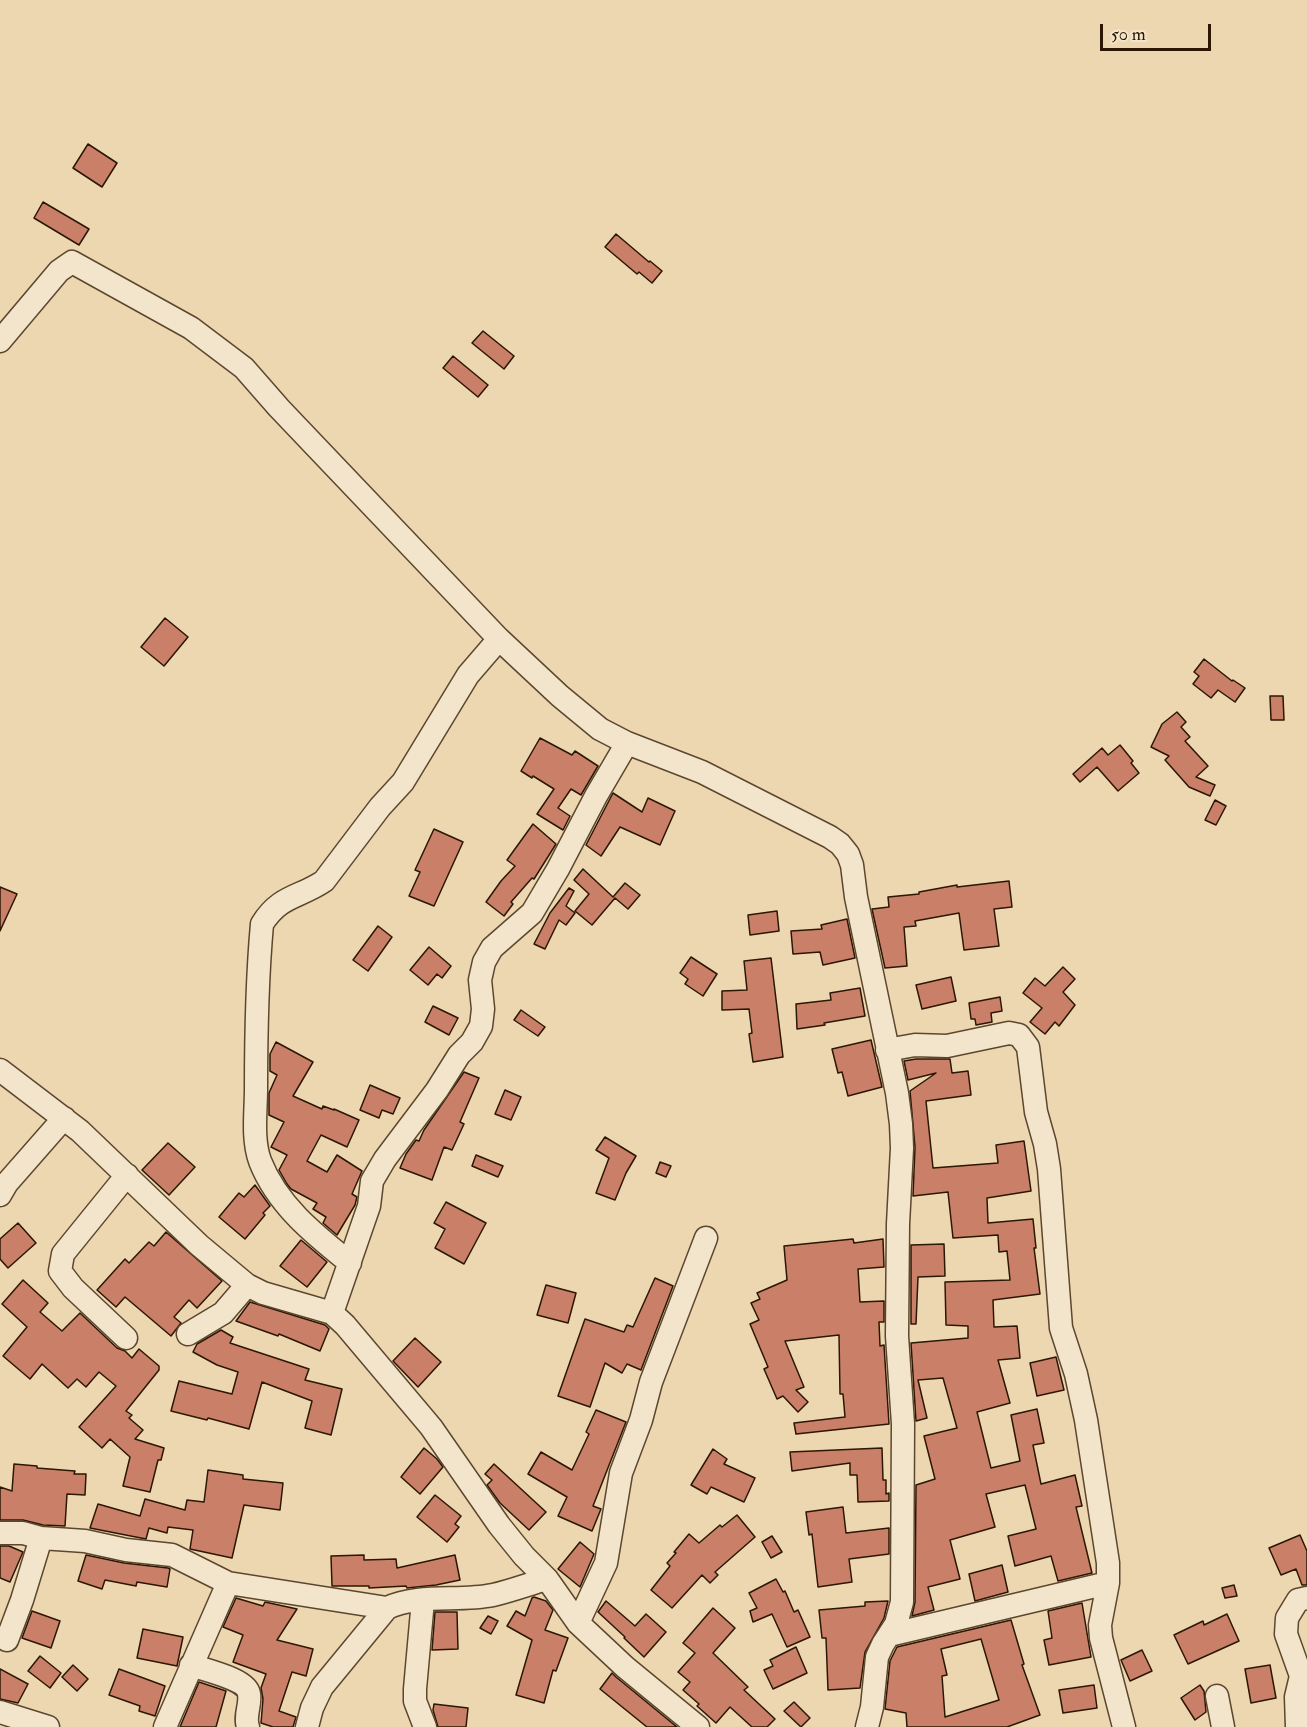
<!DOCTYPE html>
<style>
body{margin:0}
#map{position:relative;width:1307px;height:1727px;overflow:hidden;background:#edd7b1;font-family:"IM FELL Double Pica",serif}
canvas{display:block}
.scale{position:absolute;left:1100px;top:24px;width:111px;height:27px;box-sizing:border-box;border:3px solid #2b1703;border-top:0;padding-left:8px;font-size:18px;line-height:21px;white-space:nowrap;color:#2b1703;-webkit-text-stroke:4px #f3e5cc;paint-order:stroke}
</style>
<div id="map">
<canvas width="1307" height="1727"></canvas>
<div class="scale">50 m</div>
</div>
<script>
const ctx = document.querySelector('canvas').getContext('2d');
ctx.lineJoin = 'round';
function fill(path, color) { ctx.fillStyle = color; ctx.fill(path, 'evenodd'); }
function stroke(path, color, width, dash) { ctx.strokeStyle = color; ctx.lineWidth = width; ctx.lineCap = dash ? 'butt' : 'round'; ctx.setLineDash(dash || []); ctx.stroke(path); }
const building = new Path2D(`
 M88 144 117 163 102 187 73 168Z
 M43 202 89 229 79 245 34 218Z
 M616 234 649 262 650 261 662 271 652 283 639 272 637 274 605 247Z
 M483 331 514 356 504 369 472 343Z
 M453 356 488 385 478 397 443 368Z
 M165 618 188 637 164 666 141 647Z
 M1204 659 1232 681 1233 680 1245 688 1235 702 1218 690 1211 698 1193 684 1199 676 1194 672Z
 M1270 696H1283L1284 720H1271Z
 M1177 712 1186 722 1181 727 1190 737 1185 741 1208 766 1196 777 1215 785 1210 796 1189 787 1165 760 1169 756 1151 747 1162 724Z
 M540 738 572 755 575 751 598 766 581 795 571 789 558 808 570 816 563 830 537 814 554 789 533 776 532 778 521 771Z
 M1120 745 1133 761 1131 763 1139 773 1118 791 1097 767 1080 782 1073 774 1102 748 1108 755Z
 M613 793 642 812 648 798 675 811 660 845 620 827 601 856 586 845Z
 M1215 800 1226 806 1216 825 1205 820Z
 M533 824 556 844 534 879 532 878 511 902 513 904 504 916 486 902 501 881 515 866 507 860Z
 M434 829 463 842 434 906 409 896 420 872 415 870Z
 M583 869 613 897 625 883 640 895 628 909 615 898 592 925 575 911 589 894 574 880Z
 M1009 881 1012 907 994 909 999 946 964 950 959 913 915 921 916 926 904 927 907 966 885 968 872 909 889 907 888 897 919 894V892L957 885V887Z
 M0 887 17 894 0 931Z
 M569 888 574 891 566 906 575 913 566 925 559 920 545 949 534 944 550 913Z
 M777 911 779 931 750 935 748 915Z
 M847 919 855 958 823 965 820 952 793 954 791 931 822 929 821 925Z
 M378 926 392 937 368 971 353 960Z
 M429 947 451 966 442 978 437 974 428 985 410 970Z
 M691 957 717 974 703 996 685 984 688 979 680 973Z
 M771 958 783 1057 753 1062 749 1034 752 1033 749 1009 722 1010V991L747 990 744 961Z
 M1063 967 1075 979 1063 992 1075 1005 1059 1026 1055 1022 1045 1034 1030 1022 1042 1008 1023 993 1035 978 1045 986Z
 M951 977 956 1001 922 1009 916 985Z
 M860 988 865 1016 824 1023 825 1025 797 1029 796 1004 831 1000 830 993Z
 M1000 997 1002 1011 991 1013 992 1022 976 1025 975 1019H971L969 1003Z
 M433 1006 458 1018 449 1035 425 1022Z
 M521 1010 545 1027 538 1036 514 1020Z
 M871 1040 882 1087 848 1096 842 1072 838 1073 832 1049Z
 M276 1042 313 1062 293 1096 322 1109 323 1106 334 1110V1109L359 1120 347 1147 321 1135 307 1161 327 1172 337 1155 362 1171 352 1194 357 1197 355 1205 337 1235 323 1223 326 1217 313 1209 317 1203 291 1189 287 1184 279 1170 287 1155 271 1147 284 1122 269 1115V1093L277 1075 270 1071V1054Z
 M916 1059H950L952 1073 968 1071 971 1095 926 1101 933 1168 998 1163 996 1145 1024 1141 1031 1191 987 1198 988 1223 1033 1219 1036 1248H1034L1040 1294 993 1300 994 1327 1017 1326 1020 1358 998 1360 1010 1403 977 1412 991 1468 1020 1461 1011 1415 1037 1409 1044 1443 1033 1445 1041 1484 1075 1475 1082 1506 1076 1507 1092 1573 1058 1581 1051 1556 1015 1566 1008 1536 1036 1529 1025 1485 986 1494 995 1527 950 1540 960 1579 928 1587 934 1610 912 1616 915 1602 916 1485 935 1479 924 1436 957 1428 943 1378 918 1380 927 1418 916 1421 911 1343 968 1338V1326L946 1325 945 1282 1010 1280 1007 1251 999 1252 998 1235 953 1238 948 1192 913 1196 915 1147 910 1091 936 1073 908 1080 904 1061Z
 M464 1072 479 1078 460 1122 464 1124 452 1150 444 1147 432 1180 400 1168 406 1154 416 1140 419 1141 424 1130Z
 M370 1085 400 1098 393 1114 382 1110 379 1118 360 1110Z
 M505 1090 521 1097 511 1120 495 1114Z
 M605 1137 636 1156 626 1173 615 1200 596 1193 609 1158 596 1150Z
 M168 1143 195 1167 169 1195 142 1170Z
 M476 1155 503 1166 498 1177 472 1166Z
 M660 1162 671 1166 666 1177 656 1173Z
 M255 1185 270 1206 263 1213 265 1215 245 1239 219 1217 239 1193 244 1197Z
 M446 1202 486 1223 464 1264 435 1248 445 1229 434 1223Z
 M18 1223 36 1243 8 1268 0 1259V1239Z
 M166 1232 222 1281 197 1308 189 1300 174 1317 181 1323 171 1336 125 1297 116 1307 97 1290 125 1259 129 1263 149 1242 154 1246Z
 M853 1239 854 1243 883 1239 884 1267 858 1269 860 1302 884 1301V1322H879L880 1346 884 1345 889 1424 796 1434 794 1423 845 1417 843 1394H840L839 1335 785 1341 804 1387 796 1390 808 1402 798 1412 783 1396 777 1399 764 1369 768 1367 750 1324 759 1320 751 1303 760 1299 757 1293 787 1280 784 1246Z
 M301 1240 327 1262 307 1287 280 1266Z
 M944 1244 945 1276 918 1277 916 1324H911V1245Z
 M655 1278 673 1286 641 1370 627 1364 622 1373 605 1363 590 1407 558 1396 585 1319 624 1332 627 1325 633 1327Z
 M23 1280 48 1303 40 1312 62 1331 80 1313 117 1348 125 1351 132 1358 139 1349 159 1366V1370L126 1411 132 1415 129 1418 143 1430 135 1439 164 1448 161 1460H158L150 1492 123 1486 130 1457 110 1439 102 1448 79 1427 116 1386 99 1372 86 1387 77 1379 68 1388 42 1364 30 1379 3 1356 27 1327 2 1304Z
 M546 1285 576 1293 568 1323 537 1315Z
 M250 1302 325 1325 329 1329 320 1351 279 1334 278 1336 236 1321Z
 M221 1330 233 1337 230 1343 309 1369 305 1380 342 1389 331 1435 305 1428 312 1401 262 1382 249 1429 208 1418 207 1420 171 1411 179 1381 232 1394 238 1372 217 1365 193 1352 197 1344Z
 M415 1338 441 1362 418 1387 393 1361Z
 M1056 1357 1064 1390 1037 1396 1030 1363Z
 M596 1410 626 1422 593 1506 601 1509 592 1531 558 1516 567 1497 528 1474 541 1452 572 1470 589 1434 586 1432Z
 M424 1448 437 1459 443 1467 420 1494 401 1477Z
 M882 1448 883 1480H886V1494L889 1493V1501L858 1502 857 1475H850V1463L792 1471 790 1452Z
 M713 1449 727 1459 724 1464 755 1478 744 1502 711 1487 707 1494 691 1485Z
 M14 1464 37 1466V1468L75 1471 74 1474H86L85 1495 67 1494 65 1526 43 1525 23 1520H0V1487L12 1491Z
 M494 1464 546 1512 529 1530 500 1503 487 1485 492 1480 485 1474Z
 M208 1470 243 1475V1479L283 1483 280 1510 244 1505 232 1558 190 1549 193 1530 168 1527 167 1533 149 1528 146 1539 90 1528 98 1504 140 1516 145 1499 185 1510 187 1500 204 1502Z
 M435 1495 461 1516 455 1524 459 1527 447 1542 417 1517Z
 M843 1507 846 1533 889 1528V1554L849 1559 852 1582 818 1587 812 1534 809 1535 806 1512Z
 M737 1515 755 1537 715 1572 718 1575 710 1583 702 1575 672 1608 651 1590 670 1566 667 1563 676 1553 674 1552 689 1534 699 1543 720 1525 722 1527Z
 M1300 1535 1307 1551V1585H1302L1296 1569 1281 1575 1269 1548Z
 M772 1536 782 1552 771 1558 762 1542Z
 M580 1542 594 1554 580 1587 558 1569Z
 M0 1546H9L23 1552 10 1582 0 1578Z
 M86 1555 124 1563 168 1568 170 1569 167 1587 137 1582 136 1586 105 1580 102 1589 78 1581Z
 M364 1555V1560L396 1559 397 1568 455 1555 460 1580 436 1585 407 1588 406 1586 369 1588V1586H332L331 1556Z
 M1002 1565 1008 1592 975 1601 969 1574Z
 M776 1579 783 1592 785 1591 794 1612 798 1610 810 1637 787 1647 772 1614 753 1622 750 1611 757 1608 749 1593Z
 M1234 1585 1237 1596 1225 1598 1222 1588Z
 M534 1597 546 1601 553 1610 545 1630 568 1638 556 1671 553 1670 544 1703 516 1695 532 1640 507 1626 516 1611 525 1616 532 1598Z
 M236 1598 263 1606 265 1602 297 1609 277 1640 313 1649 306 1676 292 1672 279 1711 296 1717 293 1727H273L261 1723 263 1699 261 1688 266 1674 233 1662 243 1635 223 1627Z
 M606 1601 635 1626 646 1614 666 1632 644 1657 624 1638 625 1637 598 1612Z
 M888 1601 884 1618 865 1652 860 1688 828 1690 826 1638H822L819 1610 865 1606V1602Z
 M1082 1603 1091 1657 1049 1665 1044 1640 1052 1638 1048 1611Z
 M713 1608 735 1628 713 1653 748 1687 744 1690 775 1719 767 1727H752L730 1707 716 1723 697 1706 699 1704 683 1690 690 1682 678 1672 695 1653 683 1643Z
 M32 1611 60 1621 51 1648 22 1638Z
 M435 1612H457L458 1649 432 1650Z
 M1227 1614 1239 1641 1188 1664 1174 1635 1203 1621 1204 1625Z
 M488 1616 498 1621 491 1634 480 1628Z
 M1011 1620 1024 1664 1022 1665 1040 1715 1007 1727H907L906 1713 885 1709 890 1661 897 1647ZM981 1639 999 1700 945 1717 942 1676 947 1675 941 1649Z
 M143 1629 183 1637 177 1666 137 1658Z
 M796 1647 807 1673 773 1689 764 1670 773 1666 770 1660Z
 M1142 1650 1152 1671 1130 1681 1121 1660Z
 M40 1656 61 1673 50 1688 28 1671Z
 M73 1665 88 1679 77 1691 62 1677Z
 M1270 1665 1276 1698 1251 1703 1245 1669Z
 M0 1669 28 1684 18 1703 0 1699Z
 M119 1669 165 1686 155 1716 139 1711 140 1706 109 1695Z
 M612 1673 616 1677 677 1727H647L600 1689Z
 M199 1682 226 1691 216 1727H180Z
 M1094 1685 1097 1708 1063 1713 1059 1690Z
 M1200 1685 1204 1691 1206 1712 1195 1720 1181 1698Z
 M794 1702 810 1718 801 1727 784 1711Z
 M434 1704 468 1708 466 1727H438L433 1710Z`);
const minor = new Path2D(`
 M0 341 59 271 72 262 191 328 244 368 279 408 499 639 560 696 600 729 627 743 702 772 830 837 840 844 848 854 852 865 856 897 897 1093 901 1124 902 1148 898 1224 897 1336 903 1424 902 1602 896 1624 883 1644 877 1657 872 1707 867 1727
 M887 1050 915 1045 947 1046 1009 1033 1019 1035 1028 1047 1036 1112 1045 1144 1049 1169 1061 1328 1076 1374 1086 1420 1108 1563V1583L1100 1625 1101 1638 1124 1727
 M0 1070 80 1131 199 1245 247 1285 263 1293 332 1313 345 1325 431 1427 499 1525 524 1556 547 1579 578 1623 625 1667 698 1727
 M0 1195 7 1183 64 1118
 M350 1263C315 1235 277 1205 260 1161 252 1139 256 1112 256 1089 256 1034 257 979 262 924 280 895 299 898 324 881L380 807 403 782 468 675 499 639
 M332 1313 369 1206 372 1181 385 1159 437 1090 459 1055 472 1042 481 1026 483 1009 480 980 484 962 492 948 532 913 558 869 596 796 627 743
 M188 1334 223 1313 247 1285
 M126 1338 73 1288 60 1271 63 1254 127 1175
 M0 1533H23L41 1538 85 1541 126 1550 172 1555 228 1583 387 1608C419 1593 459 1602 493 1595 511 1591 529 1584 547 1579
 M423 1600 415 1689V1701L425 1727
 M578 1623 606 1563 621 1473 641 1420 651 1382 706 1238
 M889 1635 1108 1583
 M7 1640 22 1600 41 1538
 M191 1665C204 1670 247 1679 249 1694 251 1705 244 1716 248 1727
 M1217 1696 1223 1727
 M0 1712 48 1727
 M165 1727 228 1583
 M307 1727 312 1708 322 1687 387 1608
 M1297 1727 1296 1697 1301 1676 1286 1634 1287 1618 1298 1600 1307 1598`);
fill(building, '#ca7f69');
stroke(building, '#2b1703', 1.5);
stroke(minor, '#5c472e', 25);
stroke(minor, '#f3e5cc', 22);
</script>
